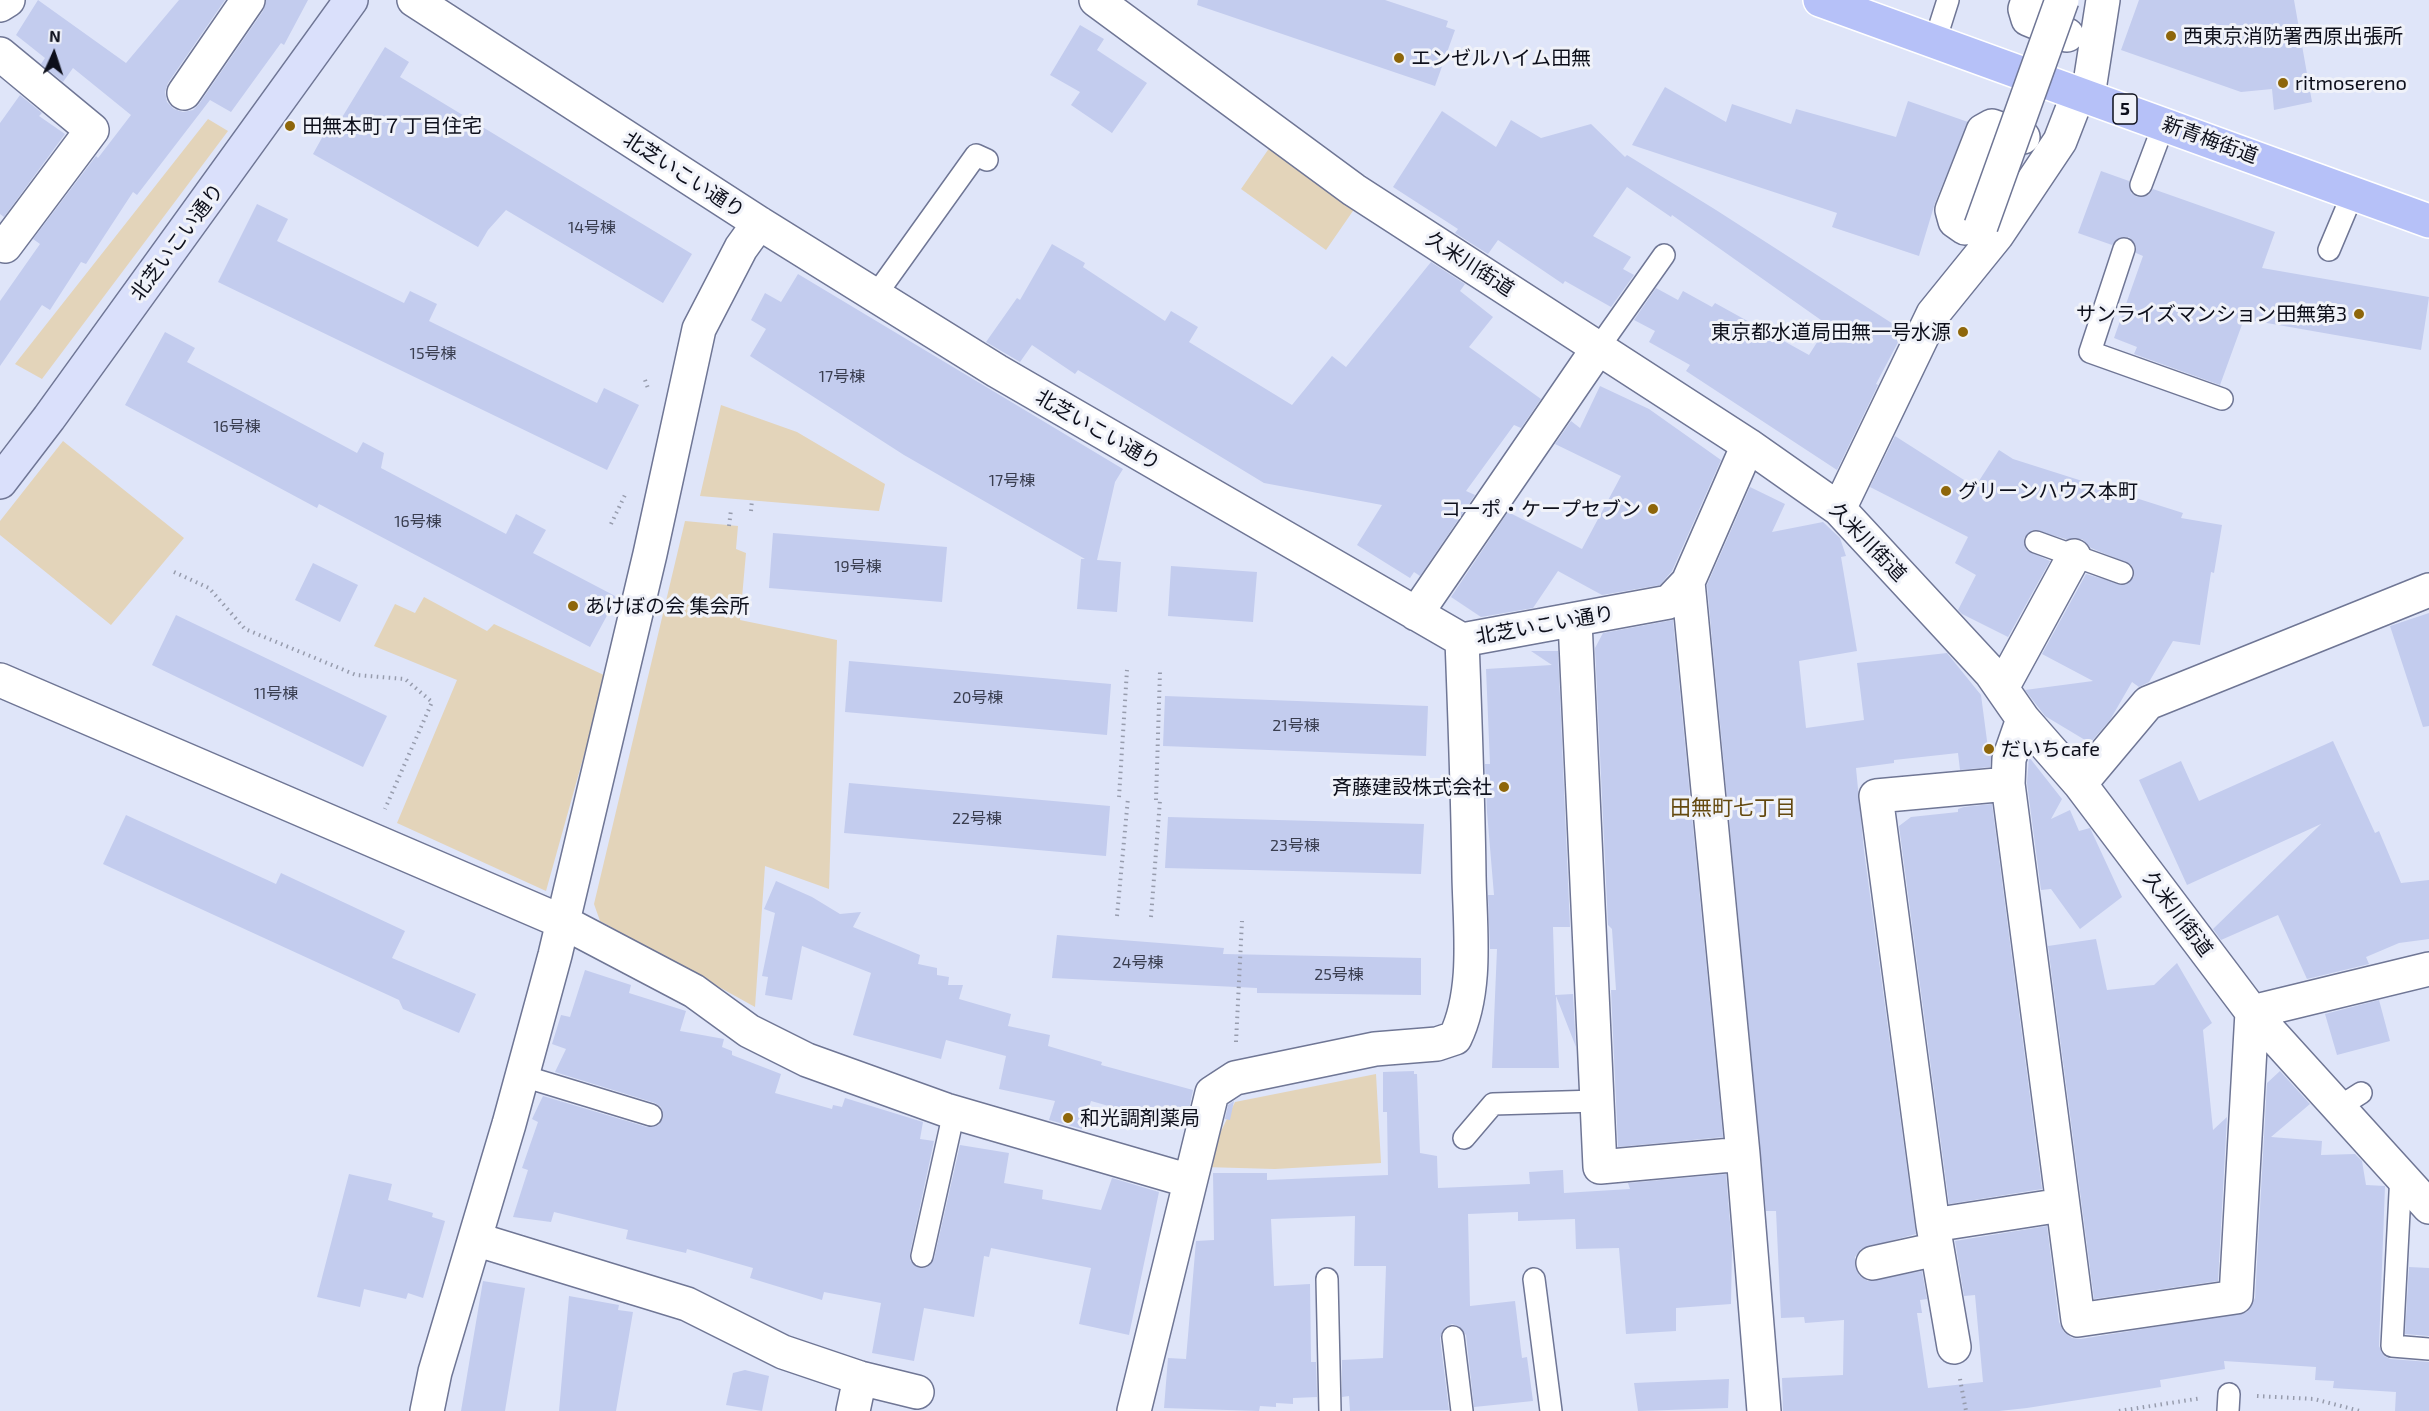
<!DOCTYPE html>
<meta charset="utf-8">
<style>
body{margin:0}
#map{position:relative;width:2429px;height:1411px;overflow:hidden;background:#dfe5f9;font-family:"Exo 2",sans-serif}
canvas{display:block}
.north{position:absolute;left:24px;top:24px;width:60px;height:60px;-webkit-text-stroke:4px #f0f2f9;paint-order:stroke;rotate:3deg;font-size:16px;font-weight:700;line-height:24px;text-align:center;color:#0d0f1b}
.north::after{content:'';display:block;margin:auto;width:21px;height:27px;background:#0d0f1b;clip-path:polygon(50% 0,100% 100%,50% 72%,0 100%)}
</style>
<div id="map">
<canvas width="2429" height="1411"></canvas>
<div class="north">N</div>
</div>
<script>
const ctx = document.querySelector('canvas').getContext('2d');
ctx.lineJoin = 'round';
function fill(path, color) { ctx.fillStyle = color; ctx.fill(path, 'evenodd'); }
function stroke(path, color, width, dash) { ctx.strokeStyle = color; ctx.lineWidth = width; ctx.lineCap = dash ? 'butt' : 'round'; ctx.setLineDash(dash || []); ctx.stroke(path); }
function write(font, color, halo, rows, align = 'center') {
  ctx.font = font + ' "Exo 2","Noto Sans JP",sans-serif'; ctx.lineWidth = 6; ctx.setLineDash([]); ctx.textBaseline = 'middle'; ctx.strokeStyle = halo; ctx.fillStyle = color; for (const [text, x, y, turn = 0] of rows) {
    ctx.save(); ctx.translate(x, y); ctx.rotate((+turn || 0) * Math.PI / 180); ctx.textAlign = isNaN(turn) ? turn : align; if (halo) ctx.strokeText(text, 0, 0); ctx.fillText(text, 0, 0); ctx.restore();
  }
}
const green = new Path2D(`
 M208 119 228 131 42 379 15 364Z
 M1270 147 1355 208 1326 250 1241 189Z
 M721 405 797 432 885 484 879 511 700 496Z
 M63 441 184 538 111 625 0 535V521Z
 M685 521 738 526 736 549 746 553 740 620 837 640 829 889 765 866 755 1007 600 921 594 904Z
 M424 597 487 631 494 624 606 676 546 891 397 823 457 680 374 646 395 604 415 613Z
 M1376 1074 1381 1163 1275 1169 1204 1167 1235 1102Z`);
const building = new Path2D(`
 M38 0 126 63 179 0H225L168 83 165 92 167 102 174 109 183 112 193 110 199 104 263 11 266 0H308L284 45 281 43 231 112 210 100 137 195 133 192 86 264 81 262 50 310 42 305 0 366V301L40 244 33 239 96 156 98 158 131 115 73 68 63 82 41 64 45 58 16 35Z
 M1198 0H1385L1448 21 1446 27 1455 30 1435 86 1197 5Z
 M2139 0H2294L2312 102 2274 110 2272 89 2241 92 2121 50Z
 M1080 25 1104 39 1097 50 1147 83 1112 133 1071 105 1080 92 1050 75Z
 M385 47 409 62 400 77 692 254 663 303 506 210 488 230 478 247 313 154 334 116 341 119Z
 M1665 87 1726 122 1732 104 1791 124 1796 109 1896 137 1908 101 1968 122 1935 203 1919 256 1832 227 1837 213 1632 145Z
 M20 95 42 113 39 116 65 134 4 217 0 214V123Z
 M1442 111 1496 147 1511 120 1541 138 1591 124 1625 157 1627 155 1716 210 1904 331 1876 384 1878 385 1837 470 1686 371 1690 365 1649 342 1655 331 1634 320 1656 288 1678 300 1683 291 1712 307 1715 303 1809 355 1828 325 1672 215 1671 217 1627 187 1593 236 1631 257 1623 269 1634 275 1611 307 1565 281 1563 284 1498 240 1488 254 1455 233 1458 229 1393 187Z
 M2101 171 2129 181 2131 193 2137 197 2149 195 2153 189 2275 232 2262 268 2429 297 2421 350 2244 319 2220 385 2134 354 2137 347 2114 338 2143 256 2136 253V246L2129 237H2121L2112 245 2078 233Z
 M257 204 288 219 277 241 404 303 410 291 437 304 429 321 597 403 604 388 639 405 607 470 218 282Z
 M1052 244 1085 263 1083 267 1165 321 1171 311 1198 327 1189 342 1292 405 1332 356 1346 367 1431 262 1465 284 1460 291 1493 317 1469 347 1541 399 1521 428 1514 425 1466 491 1475 495 1420 576 1414 572 1410 578 1357 545 1382 505 1264 483 1078 370 1075 374 1032 345 1020 362 986 342 1017 298 1020 300Z
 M798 274 1123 469 1115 482 1097 560 1121 562 1117 612 1077 609 1081 559H1085L904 455 750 356 766 329 751 320 765 293 781 302Z
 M165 332 195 348 187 362 357 453 363 442 384 453 381 468 506 534 516 514 546 530 533 553 617 597 590 647 319 504 317 508 125 405Z
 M1600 386 1649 409 1721 460 1672 571 1660 585 1602 595 1558 571 1533 608 1481 617 1451 597 1508 512 1582 549 1621 476 1555 444 1571 421 1580 428Z
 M1895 436 1975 487 1999 450 2013 459 2183 513 2181 518 2222 525 2214 573 2211 572 2200 645 2173 641 2149 682 2139 687 2132 682 2110 720 2090 743 2045 716 2025 690 2093 681 2042 654 2086 574 2125 585 2134 577 2132 565 2091 548 2082 539H2066L2033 530 2024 538 2026 550 2050 561 2008 637 1962 614 1958 610 1976 575 1955 563 1968 537 1870 487Z
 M1750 487 1785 504 1772 532 1823 522 1840 538 1846 556 1841 557 1857 651 1799 661 1806 728 1864 720 1857 663 1947 653 1981 695 1989 756 1992 750 1990 767 1960 770 1958 753 1894 760V763L1856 768 1864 851 1916 1234 1861 1249 1855 1257V1266L1859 1275 1868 1281 1922 1271 1927 1299 1920 1300 1922 1313H1917L1928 1388 1983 1382 1975 1295 1964 1296 1955 1241 2047 1226 2059 1322 2064 1332 2072 1338 2081 1339 2247 1312 2255 1298 2267 1083 2280 1071 2310 1104 2271 1137 2322 1141 2321 1155 2355 1154 2362 1161 2366 1185 2385 1186 2379 1346 2384 1356 2390 1359 2429 1362V1411H2395L2396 1392 2333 1388 2334 1381 2315 1380 2316 1367 2224 1361 2225 1369 2160 1380 2161 1387 2027 1408 1999 1411H1783L1782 1378 1843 1375 1844 1320 1805 1323 1804 1317 1781 1318 1776 1211H1766L1707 585Z
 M773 533 947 547 942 602 769 588Z
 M313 563 358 585 340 622 295 600Z
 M1171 566 1257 572 1253 622 1168 616Z
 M2429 613V726L2423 727 2390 626Z
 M176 615 387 716 363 767 152 665Z
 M1673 620 1723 1137 1618 1147 1611 990H1616L1612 929 1608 925 1595 648 1603 633Z
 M1531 651H1558L1570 927H1553L1555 995 1573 994 1576 1047 1556 996 1559 1068H1492L1497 949H1490L1488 895H1494L1487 812 1485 764H1490L1486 669 1552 665Z
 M849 661 1111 684 1107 735 845 712Z
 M1165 696 1428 706 1426 756 1163 746Z
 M2333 741 2375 833 2379 831 2401 883 2429 880V939L2399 943 2366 957 2369 964 2307 979 2278 915 2221 940 2213 929 2321 824 2187 885 2139 780 2181 761 2199 801Z
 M2029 757 2062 799 2051 819 2070 810 2079 831 2090 828 2122 897 2080 929 2051 889 2041 890 2027 783Z
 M849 783 1110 806 1106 856 844 833Z
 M1992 804 2042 1189 1949 1204 1899 826 1911 817 1958 812V809L1964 807Z
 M126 815 276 884 281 873 405 931 392 958 476 994 459 1033 403 1009 399 1000 103 864Z
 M1168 817 1424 824 1421 874 1165 868Z
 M776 881 812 897 840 914 861 912 853 927 920 955 918 964 937 968V975L949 977 948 985H963L959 999 1011 1014 1008 1026 1050 1035 1048 1046 1102 1062 1101 1065 1193 1090 1188 1114 1176 1112 1173 1124 1091 1101 1082 1129 1049 1120 1055 1101 999 1089 1006 1056 946 1040 941 1059 853 1035 871 973 802 946 792 1000 765 995 768 977 762 976 775 913 764 909Z
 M1057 935 1224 948 1223 954 1421 958V995L1257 993V988L1052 978Z
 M2096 939 2107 990 2154 985 2177 963 2212 1023 2203 1030 2213 1130 2227 1117 2218 1281 2094 1299 2048 946Z
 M585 970 631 985 629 993 686 1011 680 1031 724 1039 722 1047 732 1051V1055L781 1074 775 1093 832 1109 833 1105 842 1107 845 1098 923 1122 920 1139 934 1141 910 1253V1260L919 1268H926L934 1259 960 1145 1009 1153 1004 1183 1043 1190 1042 1199 1101 1210 1112 1178 1159 1192 1129 1335 1079 1324 1091 1268 991 1248 989 1257 984 1256 974 1317 924 1308 914 1361 872 1353 881 1303 824 1292 822 1300 750 1278 753 1268 687 1249 686 1253 626 1239 628 1230 554 1212 551 1222 513 1217 528 1170 522 1168 538 1122 532 1119 543 1096 647 1127 659 1125 663 1118 661 1107 655 1103 555 1072 566 1049 552 1044 561 1015 570 1017Z
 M2379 1000 2390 1041 2337 1055 2325 1014Z
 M1414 1071V1074H1417L1420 1153 1437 1156 1438 1188 1530 1184 1529 1172 1563 1170 1564 1193 1630 1189 1628 1183 1726 1174 1732 1247 1731 1304 1676 1308V1331L1626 1334 1619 1248 1576 1249 1575 1219 1518 1221V1212L1468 1214 1470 1306 1515 1301 1522 1358 1527 1357 1533 1401 1474 1407 1466 1335 1458 1326 1452 1324 1445 1327 1440 1338 1449 1410 1350 1411 1349 1396 1342 1397V1360L1383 1358 1386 1266H1354L1355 1216 1271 1219 1274 1286 1310 1284 1311 1362H1316L1317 1397 1293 1398V1404L1276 1403V1407L1260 1406 1259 1411 1164 1408 1168 1358 1186 1359 1196 1241 1214 1240 1213 1173H1267V1180L1388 1175 1387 1112H1383V1072Z
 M1234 1101 1230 1120 1225 1119 1228 1105Z
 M349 1174 392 1184 388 1200 433 1213 432 1217 445 1221 423 1298 408 1293 406 1299 364 1289 360 1307 317 1297Z
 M2409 1267 2429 1268V1336L2405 1334Z
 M483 1281 525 1288 505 1411H461Z
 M569 1296 619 1305 618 1310 633 1312 616 1411H559Z
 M745 1370 769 1376 762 1411 726 1405 733 1373Z
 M1729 1379 1728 1408 1638 1411 1634 1383Z`);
const path = new Path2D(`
 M645 380 649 391
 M751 511 752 500
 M611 524 625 495
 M729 526 731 510
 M174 572 209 588 245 629 356 675 405 679 432 702 385 809
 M1119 797 1127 670
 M1156 800 1160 671
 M1117 916 1128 798
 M1151 917 1160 800
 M1236 1042 1242 921
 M1960 1379 1966 1411
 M2257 1396 2314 1399 2360 1411
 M2119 1411 2202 1398`);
const lane = new Path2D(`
 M1935 41 1948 0
 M2141 185 2164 124
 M2124 249 2090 352 2222 399
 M2329 250 2353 193
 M875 296 976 155 987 160
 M1599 347 1664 255
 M2036 542 2122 573
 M523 1076 651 1115
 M2339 1107 2361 1093
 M1464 1138 1493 1104 1597 1101
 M2401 1174 2392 1346 2429 1349
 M922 1256 954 1112
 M1327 1279 1330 1411
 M1534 1279 1551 1411
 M1453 1337 1462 1411
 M2228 1411 2229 1394`);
const street = new Path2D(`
 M414 0 759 223 997 371 1462 640 1669 602 1688 582 1748 445
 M1096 0 1354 190 1748 445 1839 509 1991 673 2023 719 2080 784 2252 1012 2429 1207
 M2028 0 2025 9 2028 19 2067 35
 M0 5 8 0
 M0 54 92 130 5 246 0 243
 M184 93 248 0
 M2088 96 2103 0
 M1981 226 1965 228 1955 221 1952 210 1983 131 1992 126 2023 137
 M1839 509 1933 314 1997 235 2060 141 2079 92
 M1688 582 1743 1154 1764 1411
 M1416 614 1599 347
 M1575 621 1600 1167 1743 1154
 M0 680 563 922 694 991 749 1031 807 1060 946 1110 1190 1181
 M2002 688 2074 556
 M2023 719 2009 759 2008 784 2078 1320 2236 1297 2252 1012 2429 969
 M2080 784 2148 703 2429 590
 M1933 1225 2062 1205
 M475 1239 687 1304 783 1352 860 1378 917 1392
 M1873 1263 1937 1249
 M1954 1347 1933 1225 1876 796 2008 784
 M427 1411 435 1372 509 1124 555 955 650 554 699 329 741 248 759 223
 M853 1411 860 1378
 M1134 1411 1212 1093 1235 1078 1375 1049 1437 1044 1455 1038C1478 991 1470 928 1469 876 1468 797 1465 719 1462 640`);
const secondary = new Path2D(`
 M0 482 49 418 351 0`);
const primary = new Path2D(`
 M1820 0 2429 221`);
const streetBridge = new Path2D(`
 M1981 226 2062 0`);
const markers = [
 [2171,36,6,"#8e660a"],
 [1399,58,6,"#8e660a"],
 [2283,83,6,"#8e660a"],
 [290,126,6,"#8e660a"],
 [2359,314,6,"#8e660a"],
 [1963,332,6,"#8e660a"],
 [1946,491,6,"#8e660a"],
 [1653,509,6,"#8e660a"],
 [573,606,6,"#8e660a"],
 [1989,749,6,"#8e660a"],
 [1504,787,6,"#8e660a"],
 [1068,1118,6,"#8e660a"]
];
const numberNames = [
 ["14号棟",592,228],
 ["15号棟",433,354],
 ["17号棟",842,377],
 ["16号棟",237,427],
 ["17号棟",1012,481],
 ["16号棟",418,522],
 ["19号棟",858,567],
 ["11号棟",276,694],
 ["20号棟",978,698],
 ["21号棟",1296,726],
 ["22号棟",977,819],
 ["23号棟",1295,846],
 ["24号棟",1138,963],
 ["25号棟",1339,975]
];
const shields = [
 [2125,109,24]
];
const shieldNames = [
 ["5",2125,109]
];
const poiNames = [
 ["西東京消防署西原出張所",2183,36],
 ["エンゼルハイム田無",1411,58],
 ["ritmosereno",2295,83],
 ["田無本町７丁目住宅",302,126],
 ["サンライズマンション田無第3",2347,314,"right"],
 ["東京都水道局田無一号水源",1951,332,"right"],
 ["グリーンハウス本町",1958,491],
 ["コーポ・ケープセブン",1641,509,"right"],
 ["あけぼの会 集会所",585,606],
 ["だいちcafe",2001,749],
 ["斉藤建設株式会社",1492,787,"right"],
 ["和光調剤薬局",1080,1118]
];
const streetNames = [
 ["新青梅街道",2210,140,20],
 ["北芝いこい通り",684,175,33],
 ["北芝いこい通り",177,242,-53],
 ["久米川街道",1470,264,33],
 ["北芝いこい通り",1098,430,30],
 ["久米川街道",1868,542,46],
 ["北芝いこい通り",1545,625,-10],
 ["久米川街道",2178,914,53]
];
const neighbourhoodNames = [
 ["田無町七丁目",1733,808]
];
fill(green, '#e3d4ba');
fill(building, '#c3ccee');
stroke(lane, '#6f7695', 24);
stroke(street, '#6f7695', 36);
stroke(secondary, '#6f7695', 36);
stroke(primary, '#fff', 36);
stroke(path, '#979cad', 4, [1.5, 4.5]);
stroke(lane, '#fff', 21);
stroke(street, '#fff', 33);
stroke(secondary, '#dae0fb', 33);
stroke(primary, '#b6c1f8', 33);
stroke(streetBridge, '#6f7695', 36, []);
stroke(streetBridge, '#fff', 33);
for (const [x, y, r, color] of markers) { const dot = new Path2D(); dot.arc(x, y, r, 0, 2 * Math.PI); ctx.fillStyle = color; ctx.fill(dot); stroke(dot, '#f0f2f9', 2); }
write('16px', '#3a3e50', null, numberNames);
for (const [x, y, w] of shields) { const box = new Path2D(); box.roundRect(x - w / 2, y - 15, w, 30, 4.5); ctx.fillStyle = '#f0f2f9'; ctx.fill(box); stroke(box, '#0d0f1b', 1.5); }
write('bold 18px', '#0d0f1b', null, shieldNames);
write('20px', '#0d0f1b', '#f0f2f9', poiNames, 'left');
write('20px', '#0d0f1b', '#f0f2f9', streetNames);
write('21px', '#64490f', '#f0f2f9', neighbourhoodNames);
</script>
